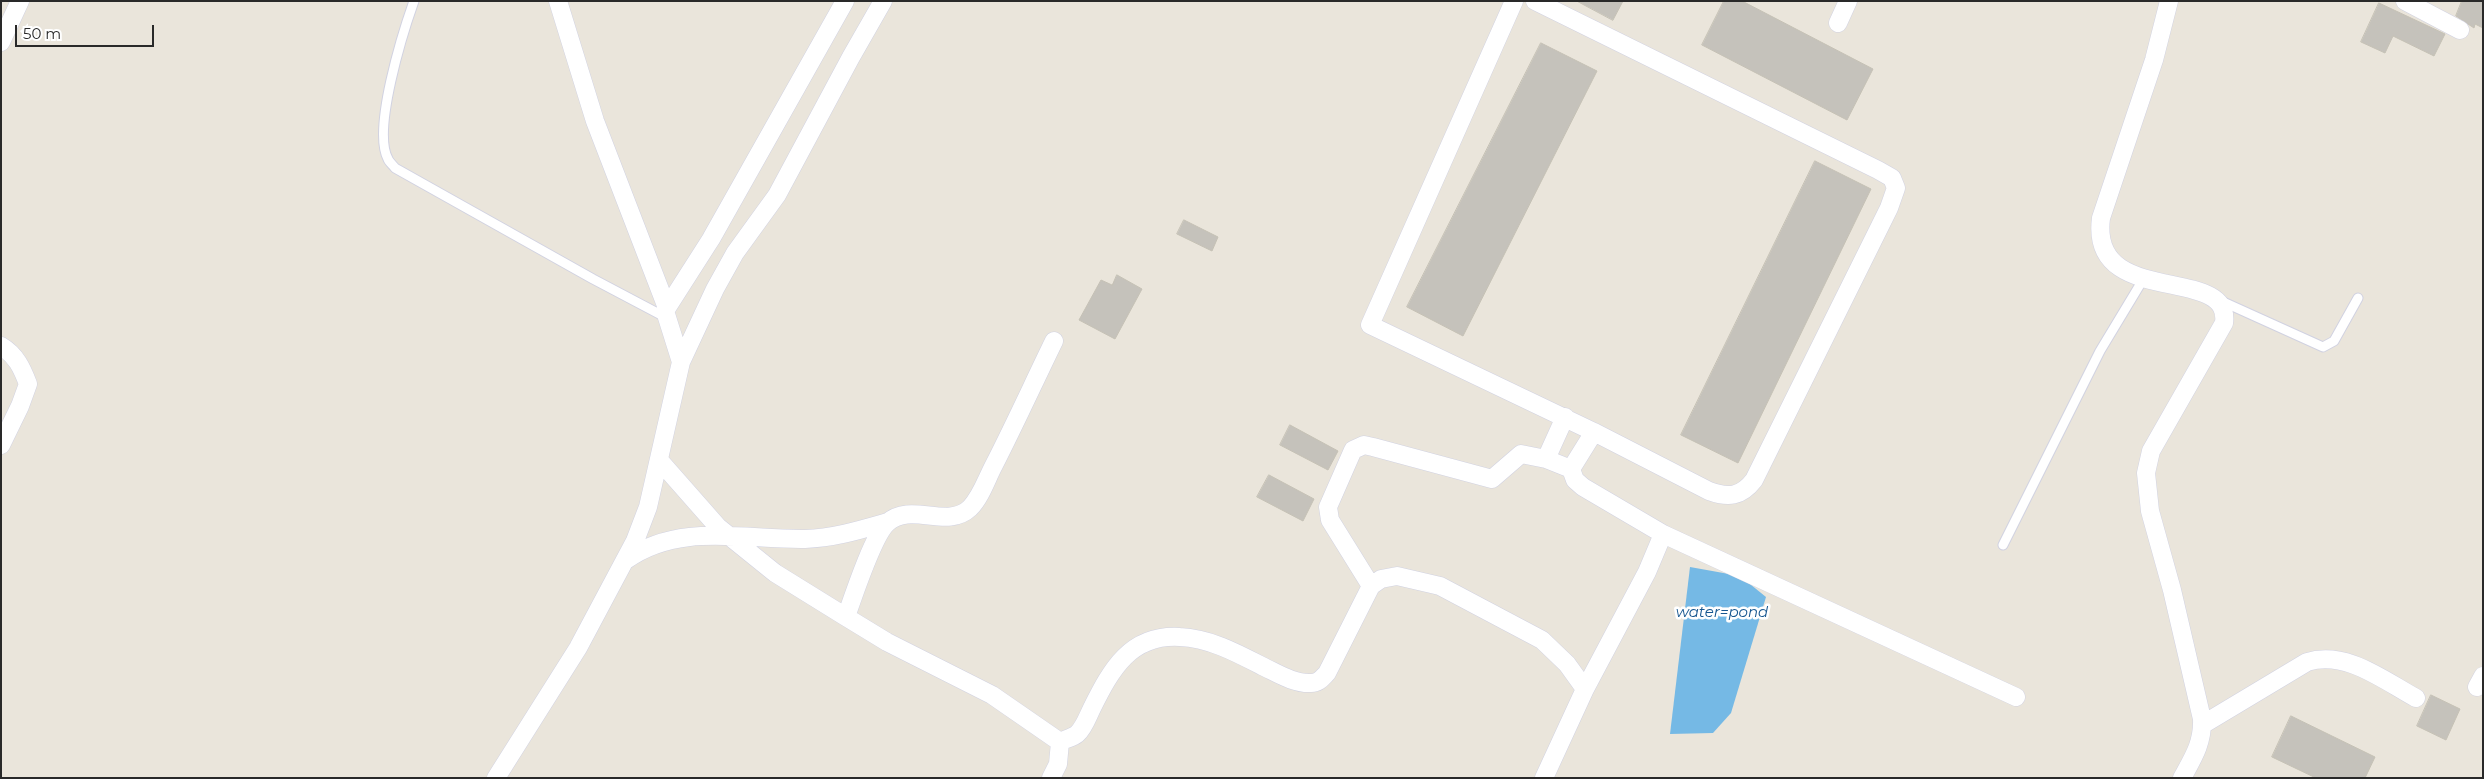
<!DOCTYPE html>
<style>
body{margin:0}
#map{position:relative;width:2484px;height:779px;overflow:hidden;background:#eae5db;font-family:Montserrat,sans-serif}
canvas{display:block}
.frame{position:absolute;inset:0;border:2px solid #292929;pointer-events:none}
.scale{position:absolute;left:15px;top:25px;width:139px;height:22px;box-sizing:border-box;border:2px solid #292929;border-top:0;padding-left:6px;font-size:15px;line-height:18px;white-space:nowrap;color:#292929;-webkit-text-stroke:4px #fff;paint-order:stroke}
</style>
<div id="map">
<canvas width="2484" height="779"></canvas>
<div class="frame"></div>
<div class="scale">50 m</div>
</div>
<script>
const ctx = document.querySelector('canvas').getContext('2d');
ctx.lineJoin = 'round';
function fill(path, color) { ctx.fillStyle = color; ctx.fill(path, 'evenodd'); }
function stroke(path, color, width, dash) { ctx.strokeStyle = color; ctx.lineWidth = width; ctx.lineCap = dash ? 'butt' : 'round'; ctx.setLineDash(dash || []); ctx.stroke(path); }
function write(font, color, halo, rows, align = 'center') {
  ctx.font = font + ' Montserrat,sans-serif'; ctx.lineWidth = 5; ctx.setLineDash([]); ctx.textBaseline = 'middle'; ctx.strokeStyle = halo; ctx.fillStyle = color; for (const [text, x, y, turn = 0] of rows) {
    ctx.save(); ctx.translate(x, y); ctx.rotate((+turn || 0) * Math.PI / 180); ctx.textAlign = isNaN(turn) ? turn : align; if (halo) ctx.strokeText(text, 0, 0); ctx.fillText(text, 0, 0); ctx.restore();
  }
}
const water = new Path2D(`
 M1690 567 1740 576 1766 597 1731 713 1713 733 1670 734Z`);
const building = new Path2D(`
 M1577 1H1623L1613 20Z
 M1724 1H1742L1873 69 1847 120 1702 45Z
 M2462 1H2483V28L2475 24 2474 28 2456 16Z
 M2379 3 2445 34 2434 56 2393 36 2385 53 2361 42Z
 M1541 43 1597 71 1463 336 1407 307Z
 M1815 161 1871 189 1738 463 1681 435Z
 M1184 220 1218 237 1212 251 1177 234Z
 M1117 275 1142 289 1115 339 1079 320 1101 280 1112 285Z
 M1290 425 1338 451 1328 470 1280 445Z
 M1269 475 1314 499 1303 521 1257 497Z
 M2431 695 2460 709 2446 740 2417 726Z
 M2291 716 2375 757 2365 778H2316L2272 757Z`);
const service = new Path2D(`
 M414 1C403 32 372 130 388 159 389 162 393 165 395 168L593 279 665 317
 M2219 300 2323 347 2334 341 2358 298
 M2003 545 2100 351 2144 278`);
const minor = new Path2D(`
 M558 1 595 121 667 308
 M1514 1 1370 325 1594 432 1709 491C1728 498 1741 497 1754 480L1889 208 1896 188 1892 178 1878 170 1535 1
 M2169 1 2154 60 2101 218C2089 310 2232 263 2224 323L2151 451 2146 473 2150 511 2172 590 2202 719C2203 743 2193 758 2182 778
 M2405 1 2460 30
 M1838 23 1848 1
 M1 42 20 1
 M1054 341C1034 382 1015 424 994 465 987 478 981 497 970 508 947 530 911 501 887 523 873 536 853 597 846 617L887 642 992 695 1060 742
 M1 346C16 355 22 368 28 384L20 406 1 445
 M681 362 715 289 735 253 777 195 851 57 883 1
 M1546 459 1565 417
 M659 460 718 527 775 573 846 617
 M1663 534 2016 697
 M626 560C679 522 744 540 805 539 834 538 860 530 888 522
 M1371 586 1330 520 1328 507 1353 450 1364 445 1373 447 1492 479 1521 454 1546 459 1571 469
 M2477 687 2483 676
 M2202 725 2307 662C2346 650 2383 680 2416 698
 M496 778 578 648 635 541 648 507 681 362 665 311 711 239 845 1
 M1051 778 1058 764 1060 742C1065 739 1072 738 1077 734 1084 728 1088 716 1092 708 1111 670 1130 634 1180 637 1209 638 1237 653 1262 666 1277 673 1294 684 1311 683 1319 683 1322 678 1327 673L1371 586 1381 579 1397 576 1440 586 1542 640 1567 664 1585 689
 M1544 778 1585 689 1647 572 1663 534 1583 487 1575 480 1571 469 1594 432`);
const waterNames = [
 ["water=pond",1722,613]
];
fill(water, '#75b9e5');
fill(building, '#c5c2bb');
stroke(building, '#c5c1b5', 1);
stroke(service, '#d1d2e1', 11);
stroke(minor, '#d1d2e1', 19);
stroke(service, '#fff', 9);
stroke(minor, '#fff', 18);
write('italic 15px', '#16568f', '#fff', waterNames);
</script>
